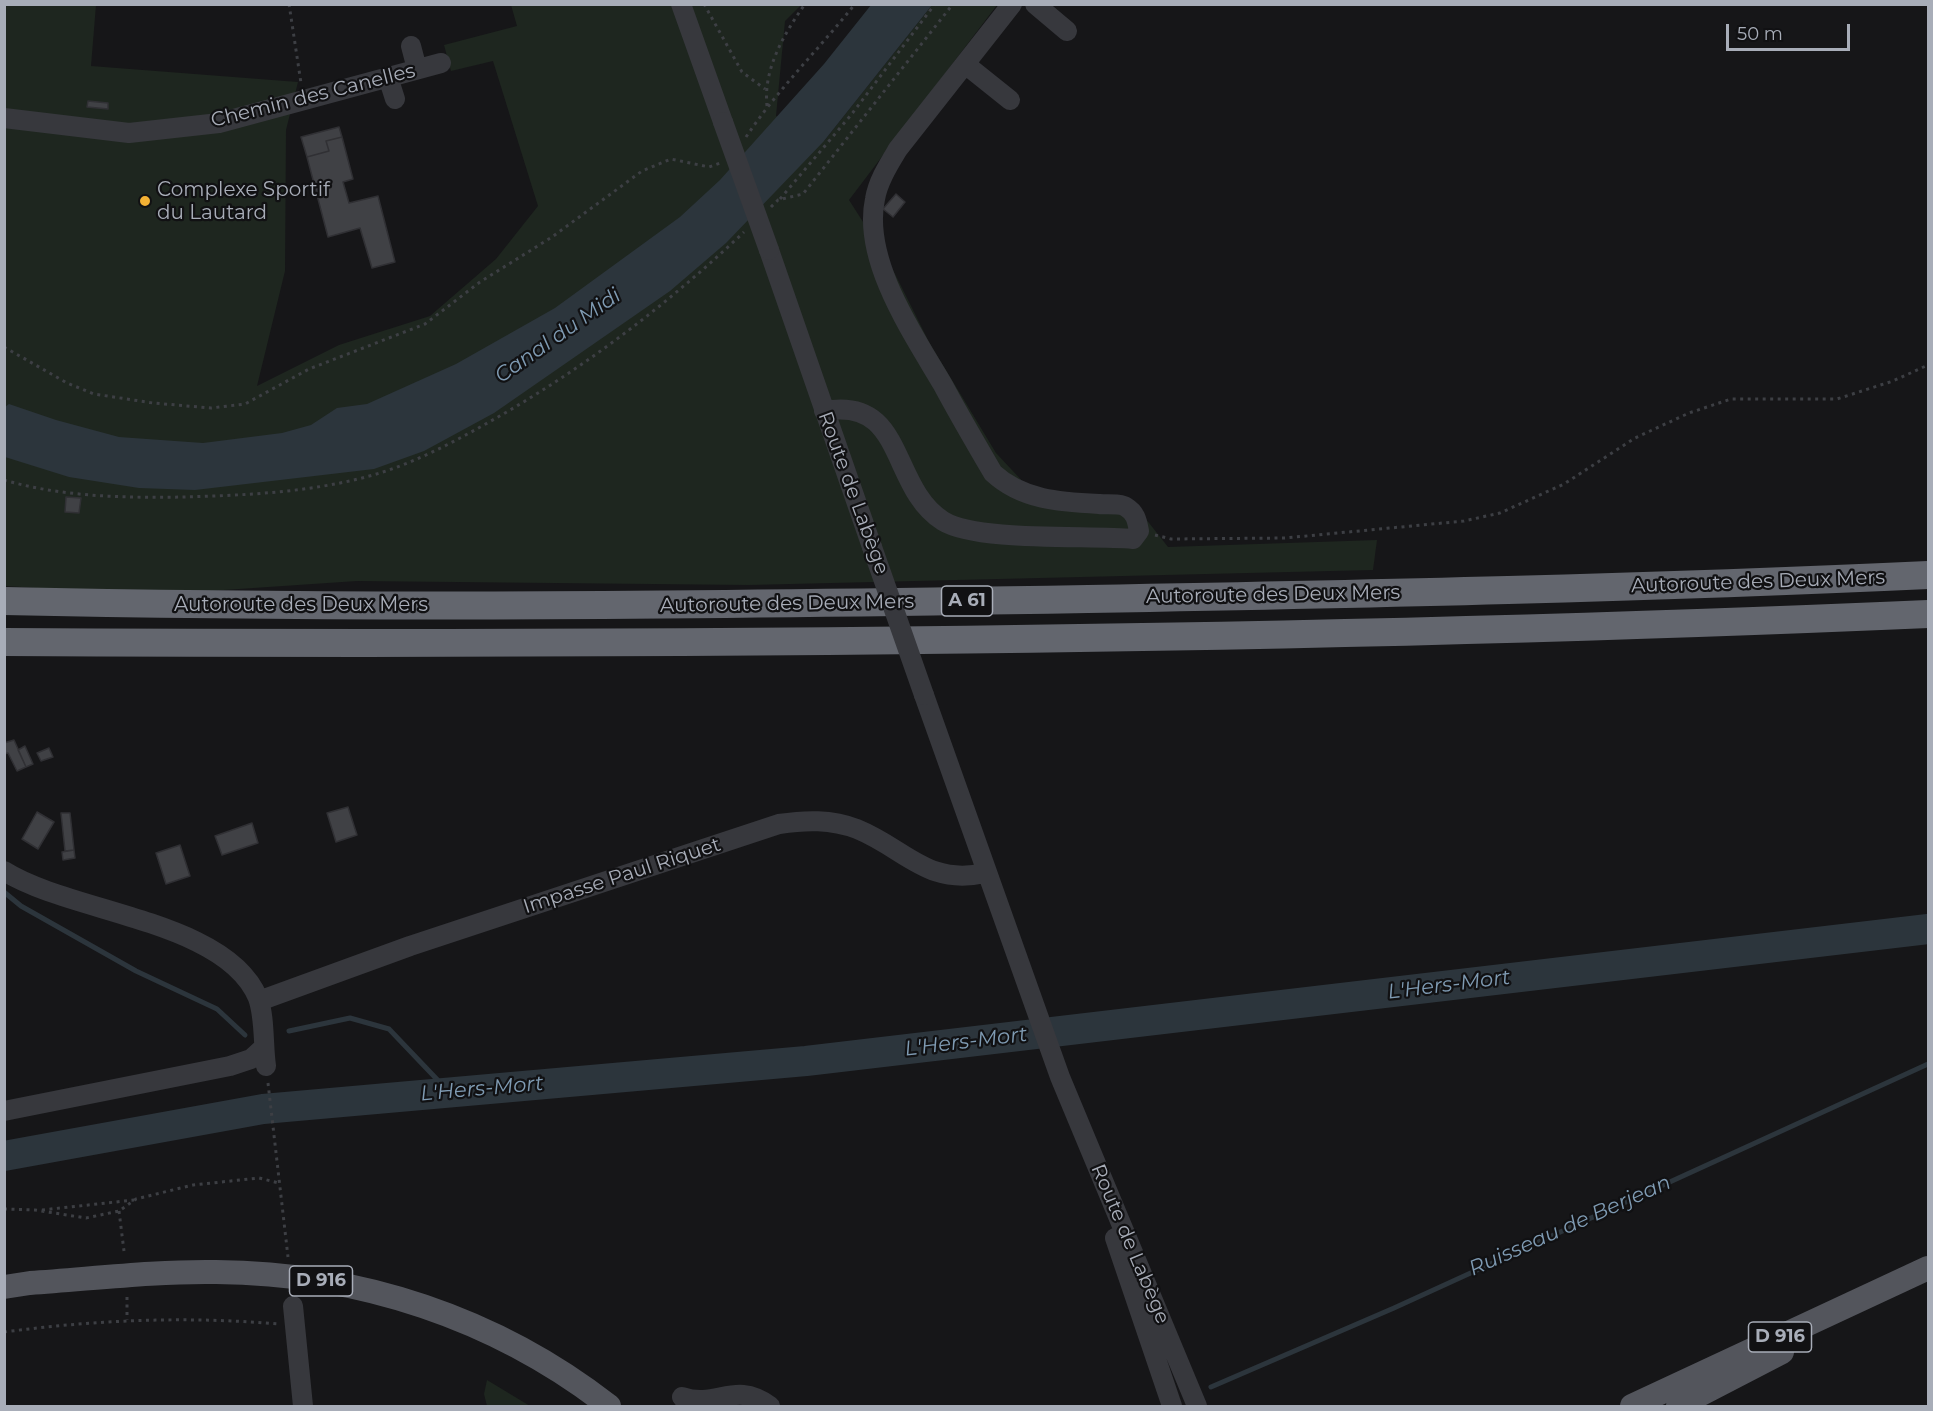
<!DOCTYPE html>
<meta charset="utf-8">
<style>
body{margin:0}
#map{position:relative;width:1933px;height:1411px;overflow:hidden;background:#161618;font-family:Montserrat,sans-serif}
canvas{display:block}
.frame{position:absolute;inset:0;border:6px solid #a8adb8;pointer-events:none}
.scale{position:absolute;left:1726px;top:24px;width:124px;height:27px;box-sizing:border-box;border:3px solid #a8adb8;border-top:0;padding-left:8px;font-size:18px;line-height:21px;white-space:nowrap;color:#a8adb8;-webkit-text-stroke:4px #111113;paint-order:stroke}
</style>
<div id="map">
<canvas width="1933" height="1411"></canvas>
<div class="frame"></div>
<div class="scale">50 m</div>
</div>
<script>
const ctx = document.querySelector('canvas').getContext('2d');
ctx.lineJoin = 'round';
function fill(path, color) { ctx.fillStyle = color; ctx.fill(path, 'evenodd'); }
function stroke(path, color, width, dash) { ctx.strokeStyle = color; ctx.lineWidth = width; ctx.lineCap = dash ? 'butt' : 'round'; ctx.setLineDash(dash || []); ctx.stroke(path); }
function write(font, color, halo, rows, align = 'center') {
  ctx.font = font + ' Montserrat,sans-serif'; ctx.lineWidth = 4.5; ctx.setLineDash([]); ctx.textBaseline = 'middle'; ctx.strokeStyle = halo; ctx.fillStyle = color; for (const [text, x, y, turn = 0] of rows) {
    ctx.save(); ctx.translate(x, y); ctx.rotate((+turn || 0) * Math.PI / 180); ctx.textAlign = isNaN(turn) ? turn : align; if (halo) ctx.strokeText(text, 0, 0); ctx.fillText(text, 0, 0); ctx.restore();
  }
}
const green = new Path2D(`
 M4 5H96L91 66 298 82 286 130 285 271 257 386 339 345 430 316 496 259 538 206 493 61 451 71 444 45 517 26 511 5H801L785 21 776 116 824 141 932 5H997L849 200 890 264 929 342 996 453 1026 485 1142 514 1168 547 1377 540 1373 570 749 585 357 581 150 595 5 586Z
 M487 1380 530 1406H487L484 1394Z`);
const water = new Path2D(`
 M871 5H932L824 141 726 243 670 291 494 413 424 451 374 469 195 490 139 488 69 477 5 457V407L9 404 56 420 119 437 203 443 282 433 311 425 337 408 367 404 456 364 555 308 680 217 720 180 824 64Z`);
const stream = new Path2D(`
 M4 892 21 906 136 971 217 1009 245 1035
 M289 1031 350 1018 389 1029 449 1092
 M1211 1387 1394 1308 1928 1064`);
const river = new Path2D(`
 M4 1156 263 1109 806 1061 1928 929`);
const building = new Path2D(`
 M88 101 108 103V109L87 107Z
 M339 127 342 137 326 141 329 151 307 157 301 137Z
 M342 137 353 179 343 182 349 203 378 196 395 262 372 268 360 228 328 237 307 157 329 151 326 141Z
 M896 194 905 202 893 217 883 209Z
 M66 497 81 498 79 513 65 512Z
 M14 740 26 767 17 771 8 753 4 754V743Z
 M25 746 33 764 26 767 18 750Z
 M49 748 53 757 41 761 37 753Z
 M348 807 357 835 336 842 327 813Z
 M37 812 54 822 38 849 22 839Z
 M61 813H70L74 850 65 851Z
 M252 823 258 843 222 855 215 836Z
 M180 845 190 876 166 884 156 853Z
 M74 850 75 858 63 860 62 852Z`);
const path = new Path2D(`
 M289 4 301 83
 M704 4 742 72 765 89
 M767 106C763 69 784 34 805 4
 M746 137C778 89 819 49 855 4
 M780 199 851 115 935 4
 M771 207 778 200 803 194 953 4
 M4 347 67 383 94 394 153 403 211 408 245 404 309 369 425 324 480 282 552 237 642 171 671 159 709 167 720 163
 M4 480C62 497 125 498 185 497 250 495 320 492 383 472 423 459 461 438 498 417 587 366 669 303 744 232
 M1155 535 1171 539 1285 538 1464 521 1500 513 1564 484 1635 438 1689 413 1731 399H1837L1893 381 1928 365
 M268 1083 288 1257
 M4 1209 35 1210 86 1218 119 1211 136 1199 193 1185 259 1178 279 1183
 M42 1210 134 1200
 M119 1211 124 1251
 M127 1297V1320
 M4 1332C96 1320 186 1316 278 1324`);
const minor = new Path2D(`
 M681 4 723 122
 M1035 4 1067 31
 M411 46 417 69
 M965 64 1010 100
 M388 77 395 99
 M4 118 129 133 219 123 441 63
 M769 250 872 547
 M824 411C906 396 889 487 943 521 977 542 1089 535 1133 539L1139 531C1137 521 1136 513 1126 507 1120 503 1107 505 1099 504 1060 502 1022 500 993 473 976 444 959 415 943 385 913 334 862 260 875 199 878 181 889 164 898 149L1012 4
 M924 695 1060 1077 1197 1406
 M4 871C70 913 226 920 258 998 265 1017 263 1045 266 1066
 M259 1001 410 946 779 824C805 820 831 819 857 829 906 849 927 886 985 873
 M4 1111 230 1066 251 1059 263 1048
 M1115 1238 1172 1406
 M293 1306 303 1406
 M682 1397C718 1409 734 1380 770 1406`);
const major = new Path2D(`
 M4 1287 30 1283C91 1279 154 1271 216 1272 359 1273 496 1318 609 1406
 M1632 1406 1928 1268
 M1678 1406 1782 1352`);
const highway = new Path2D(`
 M4 601C366 609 726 605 1088 599 1368 594 1648 588 1928 575
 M4 642C646 645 1288 642 1928 614`);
const minorBridge = new Path2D(`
 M723 122 769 250
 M872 547 924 695`);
const markers = [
 [145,201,6,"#f2b134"]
];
const shields = [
 [967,601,51],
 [321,1281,63],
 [1780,1337,63]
];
const shieldNames = [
 ["A 61",967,601],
 ["D 916",321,1281],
 ["D 916",1780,1337]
];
const streetNames = [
 ["Chemin des Canelles",313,96,-14],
 ["Route de Labège",853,493,70],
 ["Autoroute des Deux Mers",1758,582,-2],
 ["Autoroute des Deux Mers",1273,595,-1],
 ["Autoroute des Deux Mers",787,604,-1],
 ["Autoroute des Deux Mers",301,605],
 ["Impasse Paul Riquet",622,876,-18],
 ["Route de Labège",1130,1244,67]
];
const poiNames = [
 ["Complexe Sportif",157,190],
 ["du Lautard",157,213]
];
const waterNames = [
 ["Canal du Midi",558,336,-35],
 ["L'Hers-Mort",1449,985,-7],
 ["L'Hers-Mort",966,1042,-7],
 ["L'Hers-Mort",482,1089,-5],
 ["Ruisseau de Berjean",1570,1226,-24]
];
fill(green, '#1e261f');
fill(water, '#2c353c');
stroke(stream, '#2c353c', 5);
stroke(river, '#2c353c', 30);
fill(building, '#404145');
stroke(building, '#303034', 1.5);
stroke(path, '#3d3f44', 3, [3, 4.5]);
stroke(minor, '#37383d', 20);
stroke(major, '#53555c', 24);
stroke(highway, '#63666e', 28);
stroke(minorBridge, '#37383d', 20);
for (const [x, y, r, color] of markers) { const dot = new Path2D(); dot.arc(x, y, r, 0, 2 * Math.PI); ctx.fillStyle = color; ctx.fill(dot); stroke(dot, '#111113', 2); }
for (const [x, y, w] of shields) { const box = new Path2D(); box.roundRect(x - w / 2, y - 15, w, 30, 4.5); ctx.fillStyle = '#111113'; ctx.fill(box); stroke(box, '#a8adb8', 1.5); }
write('bold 18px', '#a8adb8', null, shieldNames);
write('20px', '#a8adb8', '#111113', streetNames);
write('20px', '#a8adb8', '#111113', poiNames, 'left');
write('italic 21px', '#7f9bb3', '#111113', waterNames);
</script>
